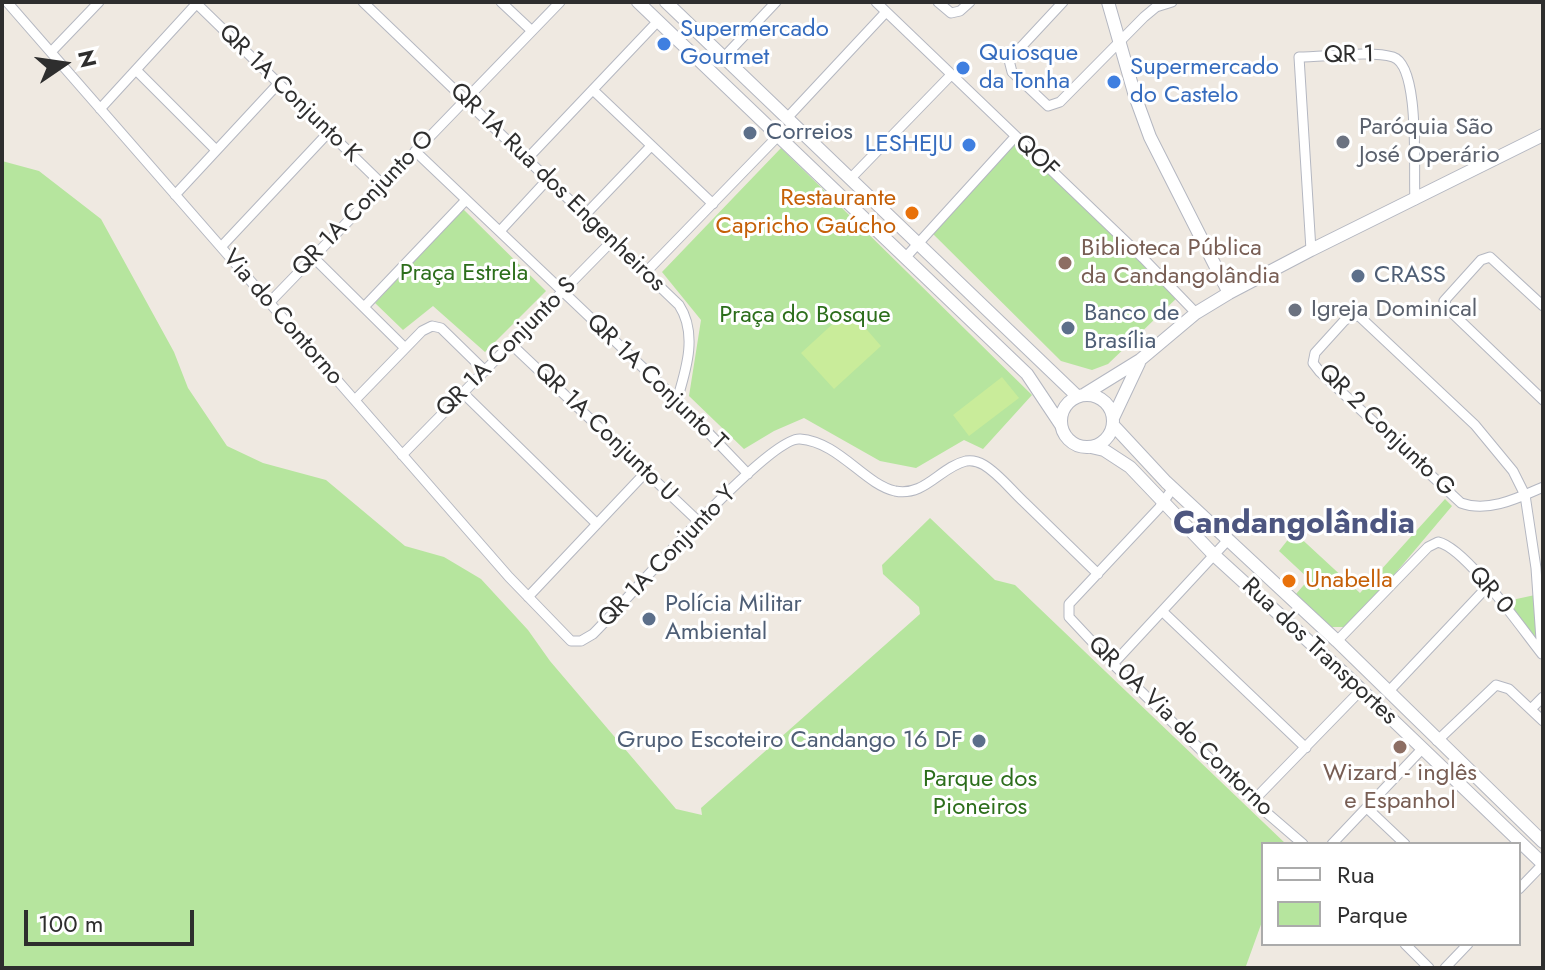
<!DOCTYPE html>
<meta charset="utf-8">
<style>
body{margin:0}
#map{position:relative;width:1545px;height:970px;overflow:hidden;background:#efe9e1;font-family:Jost,sans-serif}
canvas{display:block}
.frame{position:absolute;inset:0;border:4px solid #2e2e2e;pointer-events:none}
.legend{position:absolute;left:1261px;top:842px;width:260px;height:104px;box-sizing:border-box;background:#fff;border:2px solid #ababab;margin:0;padding:10px 14px;list-style:none;font-size:24px;color:#2e2e2e}
.legend li{display:flex;align-items:center;gap:16px;height:40px}
.legend b{width:40px;border:2px solid #ababab}
.north{position:absolute;left:24px;top:24px;width:80px;height:80px;-webkit-text-stroke:6px #fff;paint-order:stroke;rotate:77deg;font-size:22px;font-weight:700;line-height:32px;text-align:center;color:#2e2e2e}
.north::after{content:'';display:block;margin:auto;width:28px;height:36px;background:#2e2e2e;clip-path:polygon(50% 0,100% 100%,50% 72%,0 100%)}
.scale{position:absolute;left:24px;top:910px;width:170px;height:36px;box-sizing:border-box;border:4px solid #2e2e2e;border-top:0;padding-left:10px;font-size:24px;line-height:28px;white-space:nowrap;color:#2e2e2e;-webkit-text-stroke:6px #fff;paint-order:stroke}
</style>
<div id="map">
<canvas width="1545" height="970"></canvas>
<div class="frame"></div>
<ul class="legend">
<li><b style="height:10px;background:#fff"></b>Rua</li>
<li><b style="height:22px;background:#b6e59e"></b>Parque</li>
</ul>
<div class="north">N</div>
<div class="scale">100 m</div>
</div>
<script>
const ctx = document.querySelector('canvas').getContext('2d');
ctx.lineJoin = 'round';
function fill(path, color) { ctx.fillStyle = color; ctx.fill(path, 'evenodd'); }
function stroke(path, color, width, dash) { ctx.strokeStyle = color; ctx.lineWidth = width; ctx.lineCap = dash ? 'butt' : 'round'; ctx.setLineDash(dash || []); ctx.stroke(path); }
function write(font, color, halo, rows, align = 'center') {
  ctx.font = font + ' Jost,sans-serif'; ctx.lineWidth = 6; ctx.setLineDash([]); ctx.textBaseline = 'middle'; ctx.strokeStyle = halo; ctx.fillStyle = color; for (const [text, x, y, turn = 0] of rows) {
    ctx.save(); ctx.translate(x, y); ctx.rotate((+turn || 0) * Math.PI / 180); ctx.textAlign = isNaN(turn) ? turn : align; if (halo) ctx.strokeText(text, 0, 0); ctx.fillText(text, 0, 0); ctx.restore();
  }
}
const green = new Path2D(`
 M1011 137 1180 295 1108 364 1092 370 1061 361 928 229Z
 M781 148 1032 395 983 449 964 440 916 468 880 461 804 418 774 431 744 449 689 396 701 320 662 272Z
 M2 161 39 171 101 219 174 352 188 388 227 446 263 463 326 480 405 546 444 557 481 579 528 630 550 661 676 809 702 815 701 808 920 614 919 607 883 574 882 565 930 518 995 580 1015 585 1286 844H1263V919L1246 966 1248 968H2Z
 M463 209 546 291 485 352 433 306 403 330 375 303Z
 M1445 499 1452 506 1372 601 1346 627H1331L1296 594 1309 579 1279 551 1294 532 1360 593Z
 M1535 595 1538 644 1507 601Z`);
const pitch = new Path2D(`
 M849 309 881 346 834 389 801 353Z
 M1002 377 1019 398 969 436 953 415Z`);
const street = new Path2D(`
 M7 2 509 577 571 641H581L593 634C624 604 768 436 800 439 839 442 864 484 895 491 925 497 940 467 966 461 972 460 979 462 984 465 999 474 1011 490 1024 502 1049 526 1073 550 1098 574
 M195 2 383 185
 M363 2 679 305C698 334 686 370 677 400
 M501 2 532 31
 M876 2 1143 258 1196 313
 M938 2 951 13 960 11 970 2
 M1063 2 1009 60 1012 72 1048 106 1060 102 1144 17 1156 7 1172 2
 M51 52 99 2
 M725 56 776 2
 M136 70 216 150
 M593 90 713 204
 M100 109 198 2
 M788 117 886 12
 M415 151 677 400 748 474
 M527 159 658 21
 M851 178 951 75
 M175 195 278 84
 M585 215 651 146
 M500 231 548 179
 M221 247 328 133
 M1311 250 1299 57C1323 57 1372 50 1393 57 1421 66 1413 173 1415 200
 M313 257 405 348
 M905 258 1015 137
 M646 272 778 136
 M269 303 560 2
 M1543 306 1490 257 1481 260 1444 301 1448 309 1543 400
 M364 307 466 200
 M511 344 699 522
 M463 393 597 524
 M355 400 422 331 432 326 441 328 485 371
 M402 455 612 241
 M1173 488 1159 508 1069 604V617L1113 664 1253 801 1303 844
 M528 597 646 472
 M1162 611 1306 748
 M1337 641 1428 547 1438 542C1466 548 1522 629 1542 654
 M1542 654 1536 568 1525 495 1513 471 1475 425 1359 316 1350 317 1344 321 1315 353 1313 363 1320 372 1461 503C1488 513 1518 498 1543 487
 M1113 664 1227 541
 M1389 691 1488 586
 M1531 709 1543 697
 M1437 741 1496 685 1509 689 1543 721
 M1253 801 1361 690
 M1367 808 1405 844
 M1332 844 1423 748
 M1519 889 1543 864
 M1405 944 1429 968
 M1445 968 1468 944`);
const secondary = new Path2D(`
 M638 2 1027 374 1061 425
 M666 2 1077 396
 M1108 2 1135 96 1150 137 1229 293
 M1085 394 1140 360 1196 313 1229 293 1311 250 1543 135
 M1061 421a26 26 0 1 1 52 0a26 26 0 1 1-52 0Z
 M1113 418 1139 363
 M1113 425 1166 482 1337 641 1543 842
 M1091 447 1104 450 1130 467 1214 555 1349 678 1543 864`);
const markers = [
 [664,44,8,"#3f7fe0"],
 [963,68,8,"#3f7fe0"],
 [1114,82,8,"#3f7fe0"],
 [750,133,8,"#5c6f8a"],
 [1343,142,8,"#6b7280"],
 [969,145,8,"#3f7fe0"],
 [912,213,8,"#e8710a"],
 [1065,263,8,"#8d6e63"],
 [1358,276,8,"#5c6f8a"],
 [1295,310,8,"#6b7280"],
 [1068,328,8,"#5c6f8a"],
 [1289,581,8,"#e8710a"],
 [649,619,8,"#5c6f8a"],
 [979,741,8,"#5c6f8a"],
 [1400,747,8,"#8d6e63"]
];
const shopNames = [
 ["Supermercado",680,30],
 ["Gourmet",680,58],
 ["Quiosque",979,54],
 ["da Tonha",979,82],
 ["Supermercado",1130,68],
 ["do Castelo",1130,96],
 ["LESHEJU",953,145,"right"]
];
const streetNames = [
 ["QR 1",1349,56,-1],
 ["QR 1A Conjunto K",289,94,44],
 ["QOF",1036,157,44],
 ["QR 1A Rua dos Engenheiros",557,188,44],
 ["QR 1A Conjunto O",364,204,-46],
 ["Via do Contorno",282,318,49],
 ["QR 1A Conjunto S",507,348,-45],
 ["QR 1A Conjunto T",656,383,44],
 ["QR 2 Conjunto G",1386,431,44],
 ["QR 1A Conjunto U",605,433,44],
 ["QR 1A Conjunto Y",668,557,-46],
 ["QR 0",1490,591,49],
 ["Rua dos Transportes",1319,652,43],
 ["QR 0A Via do Contorno",1180,727,44]
];
const worshipNames = [
 ["Paróquia São",1359,128],
 ["José Operário",1359,156],
 ["Igreja Dominical",1311,310]
];
const serviceNames = [
 ["Correios",766,133],
 ["CRASS",1374,276],
 ["Banco de",1084,314],
 ["Brasília",1084,342],
 ["Polícia Militar",665,605],
 ["Ambiental",665,633],
 ["Grupo Escoteiro Candango 16 DF",963,741,"right"]
];
const foodNames = [
 ["Restaurante",896,199],
 ["Capricho Gaúcho",896,227],
 ["Unabella",1305,581,"left"]
];
const educationNames = [
 ["Biblioteca Pública",1081,249],
 ["da Candangolândia",1081,277],
 ["Wizard - inglês",1400,774,"center"],
 ["e Espanhol",1400,802,"center"]
];
const parkNames = [
 ["Praça Estrela",464,274],
 ["Praça do Bosque",805,316],
 ["Parque dos",980,780],
 ["Pioneiros",980,808]
];
const districtNames = [
 ["Candangolândia",1294,525]
];
fill(green, '#b6e59e');
fill(pitch, '#c9ec9a');
stroke(street, '#b4b7c1', 11);
stroke(secondary, '#b4b7c1', 14);
stroke(street, '#fff', 9);
stroke(secondary, '#fff', 12);
for (const [x, y, r, color] of markers) { const dot = new Path2D(); dot.arc(x, y, r, 0, 2 * Math.PI); ctx.fillStyle = color; ctx.fill(dot); stroke(dot, '#fff', 3); }
write('24px', '#366cbe', '#fff', shopNames, 'left');
write('24px', '#2e2e2e', '#fff', streetNames);
write('24px', '#5b616d', '#fff', worshipNames, 'left');
write('24px', '#4e5e75', '#fff', serviceNames, 'left');
write('24px', '#c56008', '#fff', foodNames, 'right');
write('24px', '#785e54', '#fff', educationNames, 'left');
write('24px', '#2c6e1b', '#fff', parkNames);
write('bold 32px', '#4d5680', '#fff', districtNames);
</script>
